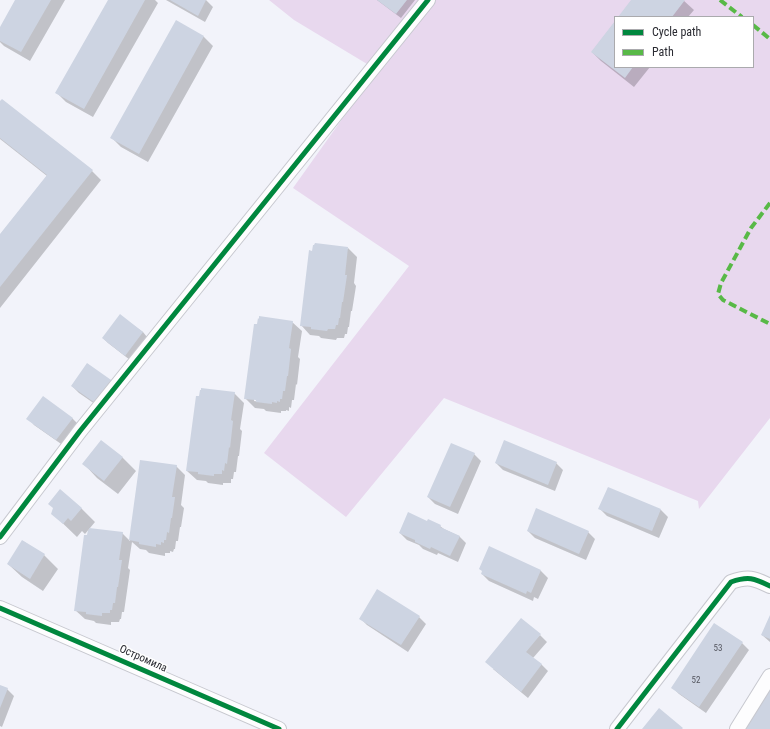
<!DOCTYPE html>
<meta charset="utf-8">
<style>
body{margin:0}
#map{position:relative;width:770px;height:729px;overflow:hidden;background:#f2f3fa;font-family:"Roboto Condensed",sans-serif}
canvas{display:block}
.legend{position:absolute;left:614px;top:16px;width:140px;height:52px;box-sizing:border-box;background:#fff;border:1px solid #aaaaad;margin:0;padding:5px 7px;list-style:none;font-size:12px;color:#2a2b32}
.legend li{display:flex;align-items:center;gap:8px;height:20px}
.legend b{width:20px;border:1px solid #aaaaad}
</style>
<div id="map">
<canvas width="770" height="729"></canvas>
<ul class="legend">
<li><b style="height:5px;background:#00873e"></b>Cycle path</li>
<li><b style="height:5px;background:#58b947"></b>Path</li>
</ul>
</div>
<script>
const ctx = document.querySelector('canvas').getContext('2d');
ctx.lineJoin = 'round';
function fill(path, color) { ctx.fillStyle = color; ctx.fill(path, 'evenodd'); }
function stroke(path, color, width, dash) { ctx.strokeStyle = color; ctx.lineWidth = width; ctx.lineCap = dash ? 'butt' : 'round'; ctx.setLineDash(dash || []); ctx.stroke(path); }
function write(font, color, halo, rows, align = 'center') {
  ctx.font = font + ' "Roboto Condensed",sans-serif'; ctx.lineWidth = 3; ctx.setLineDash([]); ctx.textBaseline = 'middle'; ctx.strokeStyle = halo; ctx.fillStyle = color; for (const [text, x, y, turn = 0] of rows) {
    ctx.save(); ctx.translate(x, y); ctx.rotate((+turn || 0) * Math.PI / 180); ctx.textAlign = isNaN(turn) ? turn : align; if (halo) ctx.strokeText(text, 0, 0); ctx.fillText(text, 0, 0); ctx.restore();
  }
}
const green = new Path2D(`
 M269 0H770V418L699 509 698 501 444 398 346 517 264 453 409 266 293 188 377 70 294 20ZM615 17H753V67H615Z`);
const shadow = new Path2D(`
 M17 0H65L30 61 4 46 0 42V29Z
 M109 0H155L158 3 93 117 66 102 57 93Z
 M166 0H206L213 7 205 22Z
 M377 0H415L401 18Z
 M632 0H683L694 10 688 17H619Z
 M176 22 204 37 213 46 148 162 121 147 112 138Z
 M615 22V67H650L634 87 601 61 592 52Z
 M0 103 92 171 101 180 0 308V235L47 176 0 139Z
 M348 248 357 257 354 283 356 286 352 311H351L349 327H348L347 334H345L344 338H337L336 340 321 338 319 336 310 335 301 325Z
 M120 316 143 332 147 337 130 360 108 343 103 338Z
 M292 322 302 331 298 357 300 359 297 385 296 384 294 400H292L291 408 289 407V411L286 410V411H281V413L266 411 264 409 255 408 245 398ZM254 399 261 400V402L254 401Z
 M88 364 105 411 79 393 72 386Z
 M234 393 244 403 240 429 242 431 239 456H238L236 472H234L233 479H231V483H223V485L208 483 206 481 197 480 187 471Z
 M28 418H72L79 425 64 446 34 425Z
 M474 454 481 461 458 514 435 504 428 497Z
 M122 457 136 471 118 494 97 478 84 464Z
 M141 461 176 466 185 475 181 505 184 508 181 527H180L178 541H176L175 549H174L173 552 170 551V553H165V556L149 553 146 550 140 549 132 542 128 568 130 570 124 612H122L121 619H120L119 622H111V625L96 623 94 621 85 619 75 610 122 533 130 541Z
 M496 463H556L563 470 555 491 503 470Z
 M608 488 661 510 668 517 659 538 607 516 600 509Z
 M81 508 95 522 85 534 82 531 77 537 52 513Z
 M428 522 440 526 444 529 459 536 466 543 458 562 438 553 437 555 423 549 419 545 407 540 400 533Z
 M528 531 588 532 595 539 586 560 535 538Z
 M23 541 44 555 58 569 43 591 22 577 8 564Z
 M490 548 541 571 548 578 538 599 534 597 533 601 489 581 482 574Z
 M419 617 426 624 408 652 367 625 360 618Z
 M770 617V642L762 635Z
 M540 635 547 642 533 658 541 664 548 671 528 698 493 669Z
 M742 643 749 650 706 713 679 694 672 687Z
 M0 687 7 689 14 696 2 727 0 726Z`);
const building = new Path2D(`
 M15 0H51L21 52 0 41V27Z
 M108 0H145L84 109 55 93Z
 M170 0H206L198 16Z
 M377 0H407L396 14Z
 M631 0H685L672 17H618Z
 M176 20 204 36 139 154 110 138Z
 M615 21V67H633L625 78 591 52Z
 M2 99 93 170 0 287V234L47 175 0 138V101Z
 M315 243 348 247 345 275H347L343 302H342L340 318H339L338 325H336L335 329H328L327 331 311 329V327L300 326 309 250 312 251 313 245H314Z
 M120 314 143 332 125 356 102 338Z
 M259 316 293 321 289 348 291 349 288 376H287L285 391H283L282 399H280V402L277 401V403L272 402V404L256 402V400L244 399 254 324H257L258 318 259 319Z
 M87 363 114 382 98 405 71 386Z
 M201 388 235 392 231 420 233 421 230 448 229 447 227 464 225 463 224 471 222 470V474H214V476L198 474V472L186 471 196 396H199L200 390H201Z
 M43 396 73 418 56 440 26 419Z
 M101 440 123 457 104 481 82 464Z
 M504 440 557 462 548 485 495 463Z
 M451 443 475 453 450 507 427 497Z
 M140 460 177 465 172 497H175L172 518H171L169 533 167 532 166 540H164V543L161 542V545L156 544V547L139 544V542L129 540Z
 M608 487 661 509 652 531 598 509Z
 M60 489 82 508 71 521 68 518 63 524 51 514 53 508 48 504Z
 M536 508 589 531 579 554 527 531Z
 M408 512 427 521 428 519 441 525 440 527 460 536 450 556 431 547 430 549 415 542V540L399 533Z
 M89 528 123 532 119 560H122L118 587H117L115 603H113L112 610H110V613H102V616L86 614V612L74 611 84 535H87L88 530H89Z
 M22 540 45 554 30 579 7 564Z
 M489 546 541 570 531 593 527 591 526 594 481 574 482 571 479 569Z
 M377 589 420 616 401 645 359 619Z
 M770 615V639L761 635Z
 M521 618 541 634 526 652 542 664 521 692 485 662Z
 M714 623 743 642 699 707 671 688Z
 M0 685 8 688 0 708Z
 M770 688V729H744Z
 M659 708 683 728 682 729H642Z`);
const minor = new Path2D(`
 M0 537 80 431 428 0
 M0 608 279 729
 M617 729 731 582C748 576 754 578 770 586
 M737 729 770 676`);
const quiet = new Path2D(`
 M720 0 742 17
 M753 25 770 39
 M770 203 751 228 721 283 718 294 723 300 770 324`);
const cycleway = new Path2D(`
 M0 537 80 431 428 0
 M0 608 279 729
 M617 729 731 582C748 576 754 578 770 586`);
const numberNames = [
 ["53",718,649],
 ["52",696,681]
];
const streetNames = [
 ["Остромила",143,659,24]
];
fill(green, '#e8d8ee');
fill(shadow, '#0003');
fill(building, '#cdd4e2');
stroke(minor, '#c7c8cf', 16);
stroke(minor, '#fdfdfe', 14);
stroke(quiet, '#58b947', 4, [8, 4]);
stroke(cycleway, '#00873e', 5);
write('9px', '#53555e', null, numberNames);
write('11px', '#2a2b32', '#fff', streetNames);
</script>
